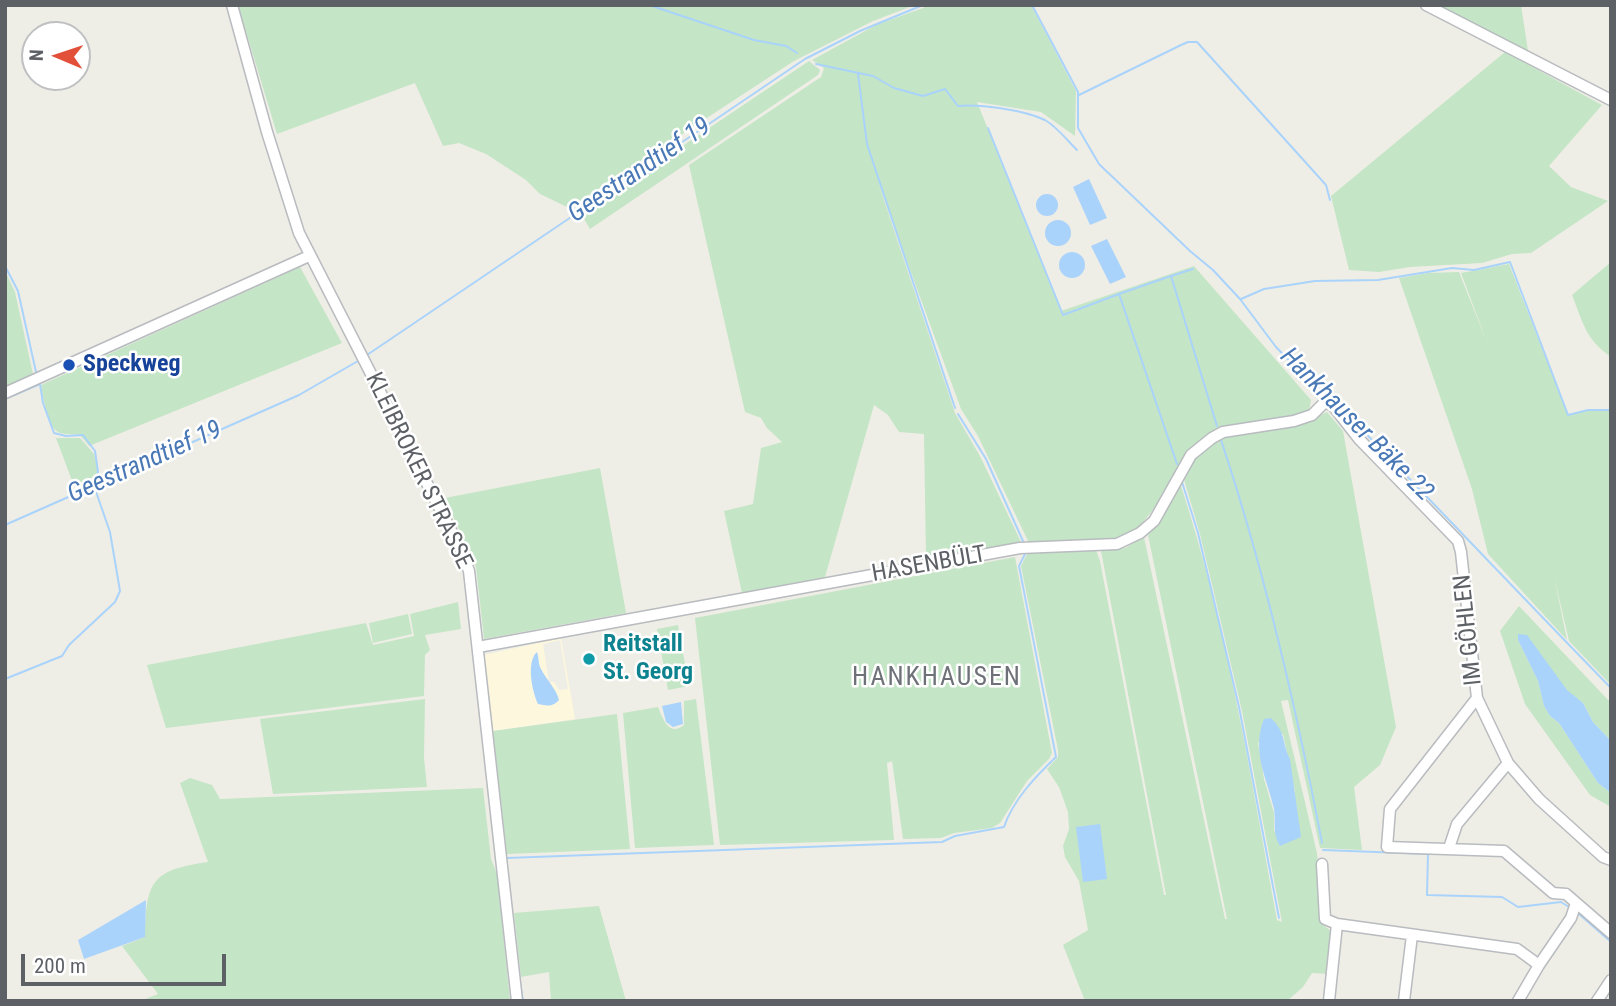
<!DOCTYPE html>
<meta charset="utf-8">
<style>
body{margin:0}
#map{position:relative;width:1616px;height:1006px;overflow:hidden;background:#efeee6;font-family:"Roboto Condensed",sans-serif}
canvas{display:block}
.frame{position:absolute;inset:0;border:7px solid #5d6166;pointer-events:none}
.north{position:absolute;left:21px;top:21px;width:70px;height:70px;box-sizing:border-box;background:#fff;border:2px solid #bec0c2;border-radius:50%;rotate:272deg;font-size:19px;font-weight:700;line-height:28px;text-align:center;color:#5d6166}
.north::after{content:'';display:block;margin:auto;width:24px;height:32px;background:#e25039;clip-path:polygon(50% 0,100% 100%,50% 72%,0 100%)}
.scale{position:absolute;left:21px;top:954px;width:205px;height:32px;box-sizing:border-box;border:4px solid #5d6166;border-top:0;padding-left:9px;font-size:21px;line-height:24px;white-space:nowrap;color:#5d6166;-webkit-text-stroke:5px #fff;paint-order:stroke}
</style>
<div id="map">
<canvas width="1616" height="1006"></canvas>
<div class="frame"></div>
<div class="north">N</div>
<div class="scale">200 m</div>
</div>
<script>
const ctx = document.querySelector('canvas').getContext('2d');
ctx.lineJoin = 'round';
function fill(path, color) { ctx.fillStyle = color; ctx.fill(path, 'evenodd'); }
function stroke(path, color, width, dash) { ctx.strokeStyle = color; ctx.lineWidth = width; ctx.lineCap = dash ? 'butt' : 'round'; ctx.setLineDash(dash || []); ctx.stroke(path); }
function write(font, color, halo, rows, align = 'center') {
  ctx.font = font + ' "Roboto Condensed",sans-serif'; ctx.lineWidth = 5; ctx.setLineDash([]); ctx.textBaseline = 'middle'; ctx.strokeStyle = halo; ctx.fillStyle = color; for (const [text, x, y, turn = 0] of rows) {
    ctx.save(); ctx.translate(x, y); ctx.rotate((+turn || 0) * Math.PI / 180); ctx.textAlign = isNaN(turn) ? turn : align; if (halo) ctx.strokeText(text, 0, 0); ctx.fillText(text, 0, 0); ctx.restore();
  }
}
const commercial = new Path2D(`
 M561 638 575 719 493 731 484 655ZM560 640 568 689 559 690 554 682H549L543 644Z`);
const green = new Path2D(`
 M238 5H915L873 21 794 61 575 204 567 207 540 194 526 180 486 154 459 143 443 146 415 83 277 134Z
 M931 5H1031L1076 91 1075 136 1041 112 977 102 1061 311 1194 266 1311 400 1309 411C1288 419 1268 422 1246 425 1235 427 1219 427 1210 433 1170 458 1159 527 1120 537 1092 545 1058 542 1029 543L978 436 961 409 879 185 955 413 981 458 1022 544 926 559 924 434 899 432 888 415 874 405 825 577 742 593 724 511 753 504 761 448 782 442 767 428 761 418 745 412 689 165 821 77 824 68 812 60 876 25Z
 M1438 5H1521L1528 51Z
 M1505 52 1602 105 1549 166 1571 187 1608 201 1531 253 1512 254 1482 263 1410 267 1379 272 1349 270 1331 196Z
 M809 61 820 70 818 75 590 229 581 214Z
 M1611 262V357C1586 340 1583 323 1572 295Z
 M1509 264 1568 415 1591 410H1611V685L1569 641 1554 576 1567 640 1488 554 1472 489 1399 278 1428 273 1459 272 1488 345 1461 273Z
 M300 267 342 343 89 446 80 435C73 434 64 435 58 432 47 426 43 396 41 385Z
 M5 271 15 292 33 374 29 379 5 389Z
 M1327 412 1343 431 1396 727 1380 765 1354 787 1362 850 1320 848 1288 700 1281 701 1317 853 1323 925 1331 931 1329 974 1312 973 1303 987 1287 1001H1085L1063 945 1088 930 1079 881 1065 857 1063 846 1069 829 1068 812 1059 787 1047 769 1058 757V750L1021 566 1028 552 1096 550 1100 561 1164 895H1166L1101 551 1125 548 1144 537 1225 919H1227L1148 535 1157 524 1180 483C1227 625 1250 773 1277 920L1282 922 1242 711 1200 534 1183 476 1198 453 1223 436 1301 424ZM1283 734 1295 792 1274 832V813L1264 779 1258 743Z
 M56 438H80L94 454 98 472 89 480 74 486Z
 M600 468 626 613 484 639 476 567 445 498Z
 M1015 557 1052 753 1049 759 1027 781 1000 823 992 828 954 833 941 838 903 839 892 761 887 763 894 840 720 845 695 618Z
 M458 602 461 629 425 635 430 650 425 655 424 696 166 728 147 665 366 623 373 645 414 636 410 614Z
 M1519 606 1611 703V741L1593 722 1583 703 1567 691 1518 640 1538 681 1544 706 1550 716 1559 723 1598 783 1611 793V807L1590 795 1525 704 1500 631Z
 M408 614 412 634 373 643 369 623Z
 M678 625 689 686 668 690 657 629Z
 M425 699 424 758 427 787 273 794 260 719Z
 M696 699 714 845 635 848 623 713 658 707C663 719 669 737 684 725V701Z
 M617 714 630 849 507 854 493 731Z
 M190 778 212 785 220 799 483 788 491 859 497 874 510 1001H140L158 994 122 946 145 937C146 882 151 870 208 862L180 783Z
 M599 906 626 1001H551L549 972 521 977 514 913Z`);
const water = new Path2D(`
 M1089 179 1107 218 1090 225 1073 187Z
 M1036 205a11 11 0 1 1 22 0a11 11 0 1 1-22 0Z
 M1045 233a13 13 0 1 1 26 0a13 13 0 1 1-26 0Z
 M1107 239 1126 277 1110 284 1091 246Z
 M1059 265a13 13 0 1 1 26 0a13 13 0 1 1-26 0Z
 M1518 634 1527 635 1567 690 1583 703 1593 722 1611 741V793L1598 783 1559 723 1550 716 1544 706 1538 681 1518 640Z
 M537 652C539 657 538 664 541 669 546 679 557 690 559 700 553 707 547 706 538 704 532 691 526 662 537 652Z
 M681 702 683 724 673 727 666 722 662 706Z
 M1271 718C1287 734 1281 741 1290 759L1301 837 1280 846C1272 833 1276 822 1274 809 1267 778 1251 752 1264 719Z
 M1100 824 1107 879 1083 882 1076 827Z
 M146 900 145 937 84 959 78 940Z`);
const stream = new Path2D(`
 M649 5 754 40 786 46 797 53
 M1032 5 1078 92V128L1099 164 1190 251 1213 270 1240 299 1276 347 1307 379 1334 401
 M816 64 873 76 894 88 923 96 945 89 958 106C981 104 1024 110 1045 120 1057 127 1067 140 1077 150
 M858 74 867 144 955 408
 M1079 95 1181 45 1188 42H1197L1326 185 1330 200
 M988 128 1063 315 1119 294
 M5 266 18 291 36 372
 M1193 269 1171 276 1217 426
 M1171 276 1119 294 1177 464
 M1241 299 1264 289 1315 281 1378 280 1452 268 1474 270 1510 262 1568 415 1588 410H1611
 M367 355 805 59 860 31 923 5
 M5 399 40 384
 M1338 405C1430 499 1519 594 1611 688
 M958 414 986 459 1023 541
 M1221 440C1265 572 1296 706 1322 843
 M1182 482 1198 533 1239 707 1279 918
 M5 525 299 395 358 361
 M5 679 62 656 69 645 115 602 120 591 110 532 94 486 98 472 95 451 83 435 66 436 54 433 43 403 40 384
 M1323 850 1428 854 1427 895 1502 897 1518 907 1561 902 1569 907
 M507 858 942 842 955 836 1004 827C1013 800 1036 776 1056 757L1019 566 1025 554
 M1579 914 1611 942
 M520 983 523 1001`);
const minor = new Path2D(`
 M232 5 267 132 299 233 462 552 469 571 517 1001
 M1426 5 1611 100
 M5 393 309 256
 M478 647 1020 548 1117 544 1140 533 1154 521 1191 455 1212 438 1223 432 1294 421 1312 415 1325 402 1333 406 1359 439 1458 541 1461 552 1477 698 1508 763 1539 799 1603 857 1611 860
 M1477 698 1390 809 1387 847 1504 851 1553 893 1566 894 1611 933
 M1449 848 1457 824 1508 763
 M1322 864 1325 919 1337 924
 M1539 965 1571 918 1576 903
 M1329 1001 1337 924 1517 949 1539 965 1518 1001
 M1404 1001 1412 935
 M1597 1001 1611 980`);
const markers = [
 [69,365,7,"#1a4fb4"],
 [589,659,7,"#0f9aa8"]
];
const transitNames = [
 ["Speckweg",83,365]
];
const streetNames = [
 ["KLEIBROKER STRASSE",418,471,64],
 ["HASENBÜLT",929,565,-10],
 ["IM GÖHLEN",1469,630,-96]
];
const cultureNames = [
 ["Reitstall",603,645],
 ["St. Georg",603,673]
];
const waterNames = [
 ["Geestrandtief 19",640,171,-34],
 ["Hankhauser Bäke 22",1356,425,45],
 ["Geestrandtief 19",145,463,-24]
];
const neighbourhoodNames = [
 ["HANKHAUSEN",937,678]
];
fill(commercial, '#fdf7dd');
fill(green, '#c4e5c6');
fill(water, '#aad3fb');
stroke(stream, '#aad3fb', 2);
stroke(minor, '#b8bbbf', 13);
stroke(minor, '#fff', 10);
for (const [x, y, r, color] of markers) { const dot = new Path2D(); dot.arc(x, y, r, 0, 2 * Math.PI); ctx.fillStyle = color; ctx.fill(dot); stroke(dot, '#fff', 2.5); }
write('bold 24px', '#164399', '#fff', transitNames, 'left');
write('24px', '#5d6166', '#fff', streetNames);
write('bold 24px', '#0d838f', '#fff', cultureNames, 'left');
write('italic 26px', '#4978b6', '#fff', waterNames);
ctx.letterSpacing = '2px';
write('26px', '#6e7278', '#fff', neighbourhoodNames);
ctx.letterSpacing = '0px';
</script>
